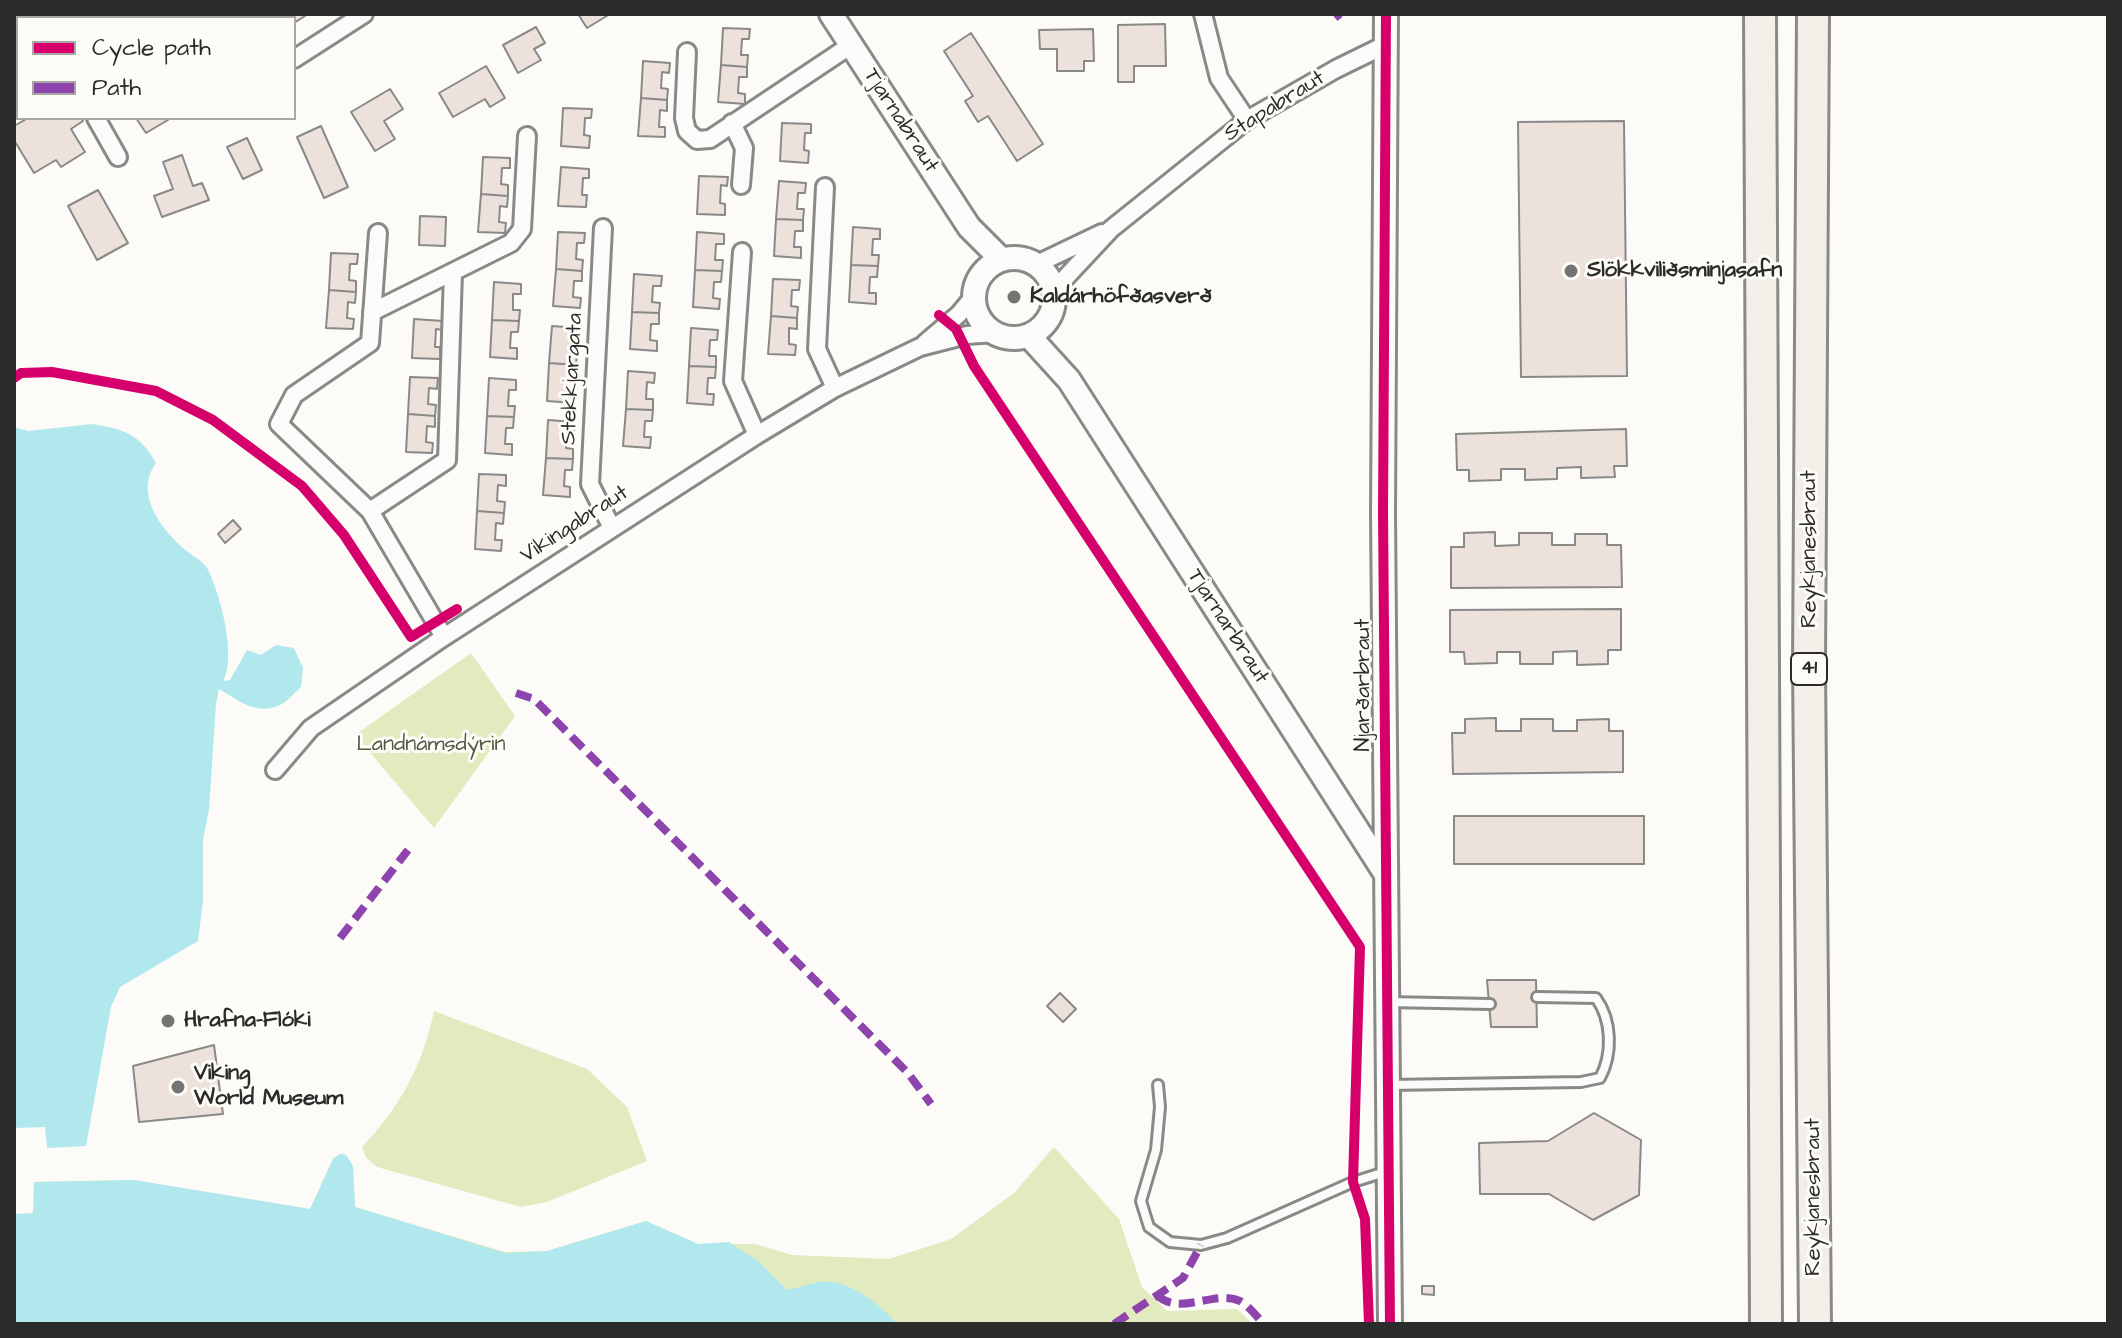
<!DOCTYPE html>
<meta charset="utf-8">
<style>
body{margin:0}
#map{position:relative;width:2122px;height:1338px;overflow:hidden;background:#fcfbf8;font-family:"Architects Daughter",sans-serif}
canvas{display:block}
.frame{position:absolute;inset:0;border:16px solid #2b2b2b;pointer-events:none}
.legend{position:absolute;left:16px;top:16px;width:280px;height:104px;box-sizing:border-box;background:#fdfcf7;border:2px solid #a9a8a5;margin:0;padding:10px 14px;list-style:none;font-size:24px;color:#2b2b2b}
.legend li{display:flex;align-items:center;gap:16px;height:40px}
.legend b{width:40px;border:2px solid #a9a8a5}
</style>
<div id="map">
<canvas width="2122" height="1338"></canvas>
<div class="frame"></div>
<ul class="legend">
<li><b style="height:10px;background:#d6006c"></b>Cycle path</li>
<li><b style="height:10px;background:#8e44ad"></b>Path</li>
</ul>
</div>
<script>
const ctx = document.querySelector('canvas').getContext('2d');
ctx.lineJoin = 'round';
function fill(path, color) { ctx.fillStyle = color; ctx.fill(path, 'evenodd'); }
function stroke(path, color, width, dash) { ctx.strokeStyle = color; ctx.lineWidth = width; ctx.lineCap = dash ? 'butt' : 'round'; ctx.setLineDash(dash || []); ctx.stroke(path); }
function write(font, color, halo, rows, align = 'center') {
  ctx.font = font + ' "Architects Daughter",sans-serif'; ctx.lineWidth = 6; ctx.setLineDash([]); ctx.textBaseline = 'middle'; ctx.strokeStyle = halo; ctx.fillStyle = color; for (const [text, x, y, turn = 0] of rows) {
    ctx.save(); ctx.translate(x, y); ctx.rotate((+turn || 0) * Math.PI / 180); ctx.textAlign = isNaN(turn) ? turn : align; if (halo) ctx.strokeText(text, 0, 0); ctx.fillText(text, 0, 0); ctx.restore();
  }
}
const green = new Path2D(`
 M471 653 515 716 434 828 355 735Z
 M434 1011 587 1069 627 1107 647 1161 547 1202 521 1207 377 1167 366 1158 362 1147C400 1107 423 1065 434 1011Z
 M1054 1147 1119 1219 1142 1287 1167 1311 1237 1309 1253 1324H202L34 1182 134 1180 310 1209 333 1159 340 1154 346 1155 353 1166 355 1207 505 1252 547 1251 646 1221 698 1244H755L792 1255 889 1259 951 1239 1014 1193Z`);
const water = new Path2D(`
 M92 424C124 429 140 434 156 463 133 494 163 532 188 552 194 557 203 561 207 568 220 592 237 657 223 681L230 680 247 650 261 655 276 645 294 648 303 668 301 687C295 692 287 702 280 705 256 716 238 700 219 689L216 704 209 809 203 840V901L198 941 120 987 111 1007 86 1146 47 1148 45 1127 14 1128V427L28 431Z
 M340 1154 346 1155 353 1166 355 1207 505 1253 547 1251 646 1221 698 1244 729 1242 758 1261 787 1290C797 1288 808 1284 819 1282 848 1278 879 1304 897 1324H14V1214L33 1213 34 1182 134 1180 310 1209 333 1159Z`);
const building = new Path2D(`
 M111 14H129L132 18H105Z
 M129 14H168L162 18H132Z
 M256 14H308L294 23V18H258Z
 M578 14H610L587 28Z
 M1165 24 1166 66H1134V82H1118V25Z
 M536 27 545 43 534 49 541 60 518 73 503 45Z
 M723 28 750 29 749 39H742L741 55H748L747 67 721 65Z
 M1093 29 1094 61H1084V71H1057V49H1040L1039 30Z
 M971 33 1043 144 1017 161 988 116 978 122 965 101 973 96 944 51Z
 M14 42 18 49V97L14 90Z
 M643 61 670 63 669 73 662 72 661 88 668 89 667 100 641 98Z
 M721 65 747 67V77H739L738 93 745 94V104L718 102Z
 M486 66 505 98 490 107 485 99 453 117 439 93Z
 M390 89 403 109 384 121 395 139 375 151 351 112Z
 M641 98 667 100V111L660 110 659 127H665V137L638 136Z
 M563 108 592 109 591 118H585L584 135 590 136 589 148 561 146Z
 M28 118H81L83 121 71 129 85 152 61 167 56 160 34 173 14 140V126Z
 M136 118H167L168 120 146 133Z
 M1624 121 1627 376 1521 377 1518 122Z
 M782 123 811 124V133H805L804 150 809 151 808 163 780 161Z
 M321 126 348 187 324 198 297 137Z
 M247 138 262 170 243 179 227 147Z
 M182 155 193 186 202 183 209 200 162 217 154 196 173 189 163 162Z
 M483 157 510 158V168H502L501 184 508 185V196L481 194Z
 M561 167 589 169V178H583L582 195H587L586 207 558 206Z
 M699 176 728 177 727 186 721 185 720 203 725 204V215L697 214Z
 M779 181 806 183 805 193H798L797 209H804L803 220 776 219Z
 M98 190 128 243 97 260 68 206Z
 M481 194 508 196 507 207 500 206 499 222 506 223 505 233 478 232Z
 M420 216 446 217 445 246 419 245Z
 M776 219 803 220V231H795L794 247H801V258L774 256Z
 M853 227 880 229V239H873L872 255H879L878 266 851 265Z
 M558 232 585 233 584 243H577L576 259 583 260 582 271 556 269Z
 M697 232 724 234V244H716L715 260H723L722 271 695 270Z
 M331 253 358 254 357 264H350L349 280 356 281V292L329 290Z
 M851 265 878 266 877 277H870L869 293H876V304L849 302Z
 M556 269 582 271V281H574L573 297 581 298 580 308 553 306Z
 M695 270 722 271 721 282H714L713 298 720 299 719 309 693 307Z
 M634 274 662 276 661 286H653L652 302 660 303 659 313 632 312Z
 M773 279 800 280 799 290H792L791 306 798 307 797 318 771 316Z
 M494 282 521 284V294H513V310H520L519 321 492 320Z
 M329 290 356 292 355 303 348 302 347 318 354 319 353 329 326 328Z
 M632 312 659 313V324H651L650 340 657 341V351L630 349Z
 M771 316 797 318V329L789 328V344L796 345 795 355 768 354Z
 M414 319 443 321 442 330 436 329 435 347H440V359L412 358Z
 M492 320 519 321 518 332H511L510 348H517V359L490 357Z
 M552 326 579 328 578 338 571 337 570 354H577L576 365 549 363Z
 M691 328 718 330 717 340H710L709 356H716V367L689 366Z
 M549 363 576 365V376L568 375 567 392H575L574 403 547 401Z
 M689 366 716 367 715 378H708L707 394H714L713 405 687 403Z
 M628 371 655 373 654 383 647 382 646 399H653V410L626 409Z
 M410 377 438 378 437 389 429 388 428 404 436 405 435 416 408 414Z
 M489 378 516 380V390H509L508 406H515L514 417 487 416Z
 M626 409 653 410 652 421H645L644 437H651L650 448 623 446Z
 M408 414 435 416V427L427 426 426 442 433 443 432 453 406 452Z
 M487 416 514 417 513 428H506L505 444H512V455L485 453Z
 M548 420 575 422 574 432H567L566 448 573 449V459L546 458Z
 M1626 429 1627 466H1614L1615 477 1581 478V467L1557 468V479L1525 480V469H1501V480L1469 481V470H1457L1456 434Z
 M546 458 573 459 572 470H565L564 486 570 487V497L543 495Z
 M479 474 506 475V486L498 485 497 501 505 502 504 513 477 511Z
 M477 511 504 513 503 524 496 523 495 540H502L501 551 475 549Z
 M233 520 241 529 225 543 218 534Z
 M1495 532V546L1519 545V533H1552V545H1575V534H1607V545H1621L1622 587 1451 588V547H1464V533Z
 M1621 609V650H1608V664L1577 665V651L1553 652V664H1520V652H1497V663L1465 664 1464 652H1450V610Z
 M1496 718V731H1521V719H1553V731H1577V720L1609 719V731H1623V772L1453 774 1452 733H1465V719Z
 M1454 816H1644V864H1454Z
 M1487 980H1536L1537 1027H1491Z
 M1060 993 1076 1009 1063 1022 1047 1006Z
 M214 1045 223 1114 139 1122 133 1066Z
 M1594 1113 1641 1140 1639 1195 1593 1220 1549 1194H1480L1479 1143 1548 1141Z
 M1422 1286H1434V1295L1422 1294Z`);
const lane = new Path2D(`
 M1387 1002 1490 1004
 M1158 1085 1160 1107 1156 1150 1141 1201 1149 1227 1170 1242 1201 1245 1227 1238 1353 1182 1385 1172
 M1388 1085 1581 1082 1600 1078C1613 1054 1612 1020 1596 998L1537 997`);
const street = new Path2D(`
 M37 14 39 18
 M1203 14 1219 78 1247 120
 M64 18 70 14
 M687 52 684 118 687 131 697 140 710 139 851 45
 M294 59 364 14
 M96 118 118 157
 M732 123 744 148 741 185
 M825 187 817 349 835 388
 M603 228 590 484 612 528
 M378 233 370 343 294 395 279 424 370 511 444 637
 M742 252 733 381 757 435
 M1037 264 1102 233
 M1054 290 1111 229 1247 120 1336 69 1385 45
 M372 312 511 243 522 229 527 136
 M925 343 959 314 974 296
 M370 511 447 460 453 272
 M275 770 311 728 444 637 757 435 835 388 920 347 967 335 995 333`);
const secondary = new Path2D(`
 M831 14 969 227 1001 259
 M1386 14 1383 512 1390 1324
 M974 298a40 40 0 1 1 80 0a40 40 0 1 1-80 0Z
 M1029 336 1069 380 1385 873`);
const highway = new Path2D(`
 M1760 14 1766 1324
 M1813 14 1809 666 1815 1324`);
const quiet = new Path2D(`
 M1335 18 1340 14
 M516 693 534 699 908 1073 931 1104
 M340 938 408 850
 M1157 1295C1180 1317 1214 1289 1240 1301 1248 1305 1257 1317 1264 1324
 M1114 1324 1183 1278 1201 1245`);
const cycleway = new Path2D(`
 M1386 14 1383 512 1390 1324
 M939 315 956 329 974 366 1360 947 1353 1182 1365 1219 1369 1324
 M14 378 21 373 52 372 156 391 213 420 302 486 344 535 411 637 457 609`);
const markers = [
 [1571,271,8,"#747473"],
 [1014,297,8,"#747473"],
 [168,1021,8,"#747473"],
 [178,1087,8,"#747473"]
];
const shields = [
 [1809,669,36]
];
const shieldNames = [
 ["41",1809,669]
];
const streetNames = [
 ["Stapabraut",1275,107,-32],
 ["Tjarnabraut",900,121,57],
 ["Stekkjargata",573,379,-87],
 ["Vikingabraut",575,525,-33],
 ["Reykjanesbraut",1810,549,-90],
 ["Tjarnarbraut",1227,627,57],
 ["Njarðarbraut",1364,685,-90],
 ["Reykjanesbraut",1814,1197,-90]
];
const poiNames = [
 ["Slökkviliðsminjasafn",1587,271],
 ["Kaldárhöfðasverð",1030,297],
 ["Hrafna-Flóki",184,1021],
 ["Viking",194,1074],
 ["World Museum",194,1099]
];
const parkNames = [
 ["Landnámsdýrin",431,745]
];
fill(green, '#e2eabf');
fill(water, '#b0e8ee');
fill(building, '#ece1db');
stroke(building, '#898987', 2);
stroke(lane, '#898987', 14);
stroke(street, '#898987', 22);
stroke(secondary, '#898987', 28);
stroke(highway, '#898987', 36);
stroke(lane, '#fbfbf9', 8);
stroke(street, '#fbfbf9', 16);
stroke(secondary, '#fbfbf9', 22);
stroke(highway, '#f3eee7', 30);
stroke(quiet, '#8e44ad', 8, [16, 8]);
stroke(cycleway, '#d6006c', 10);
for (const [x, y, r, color] of markers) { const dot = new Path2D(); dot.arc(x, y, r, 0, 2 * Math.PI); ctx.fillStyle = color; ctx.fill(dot); stroke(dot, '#fdfcf7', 3); }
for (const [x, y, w] of shields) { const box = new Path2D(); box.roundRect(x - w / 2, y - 16, w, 32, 6); ctx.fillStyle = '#fdfcf7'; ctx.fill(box); stroke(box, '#2b2b2b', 2); }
write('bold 20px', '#2b2b2b', null, shieldNames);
write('22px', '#2b2b2b', '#fdfcf7', streetNames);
write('bold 22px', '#2b2b2b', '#fdfcf7', poiNames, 'left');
write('22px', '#535744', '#fdfcf7', parkNames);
</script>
